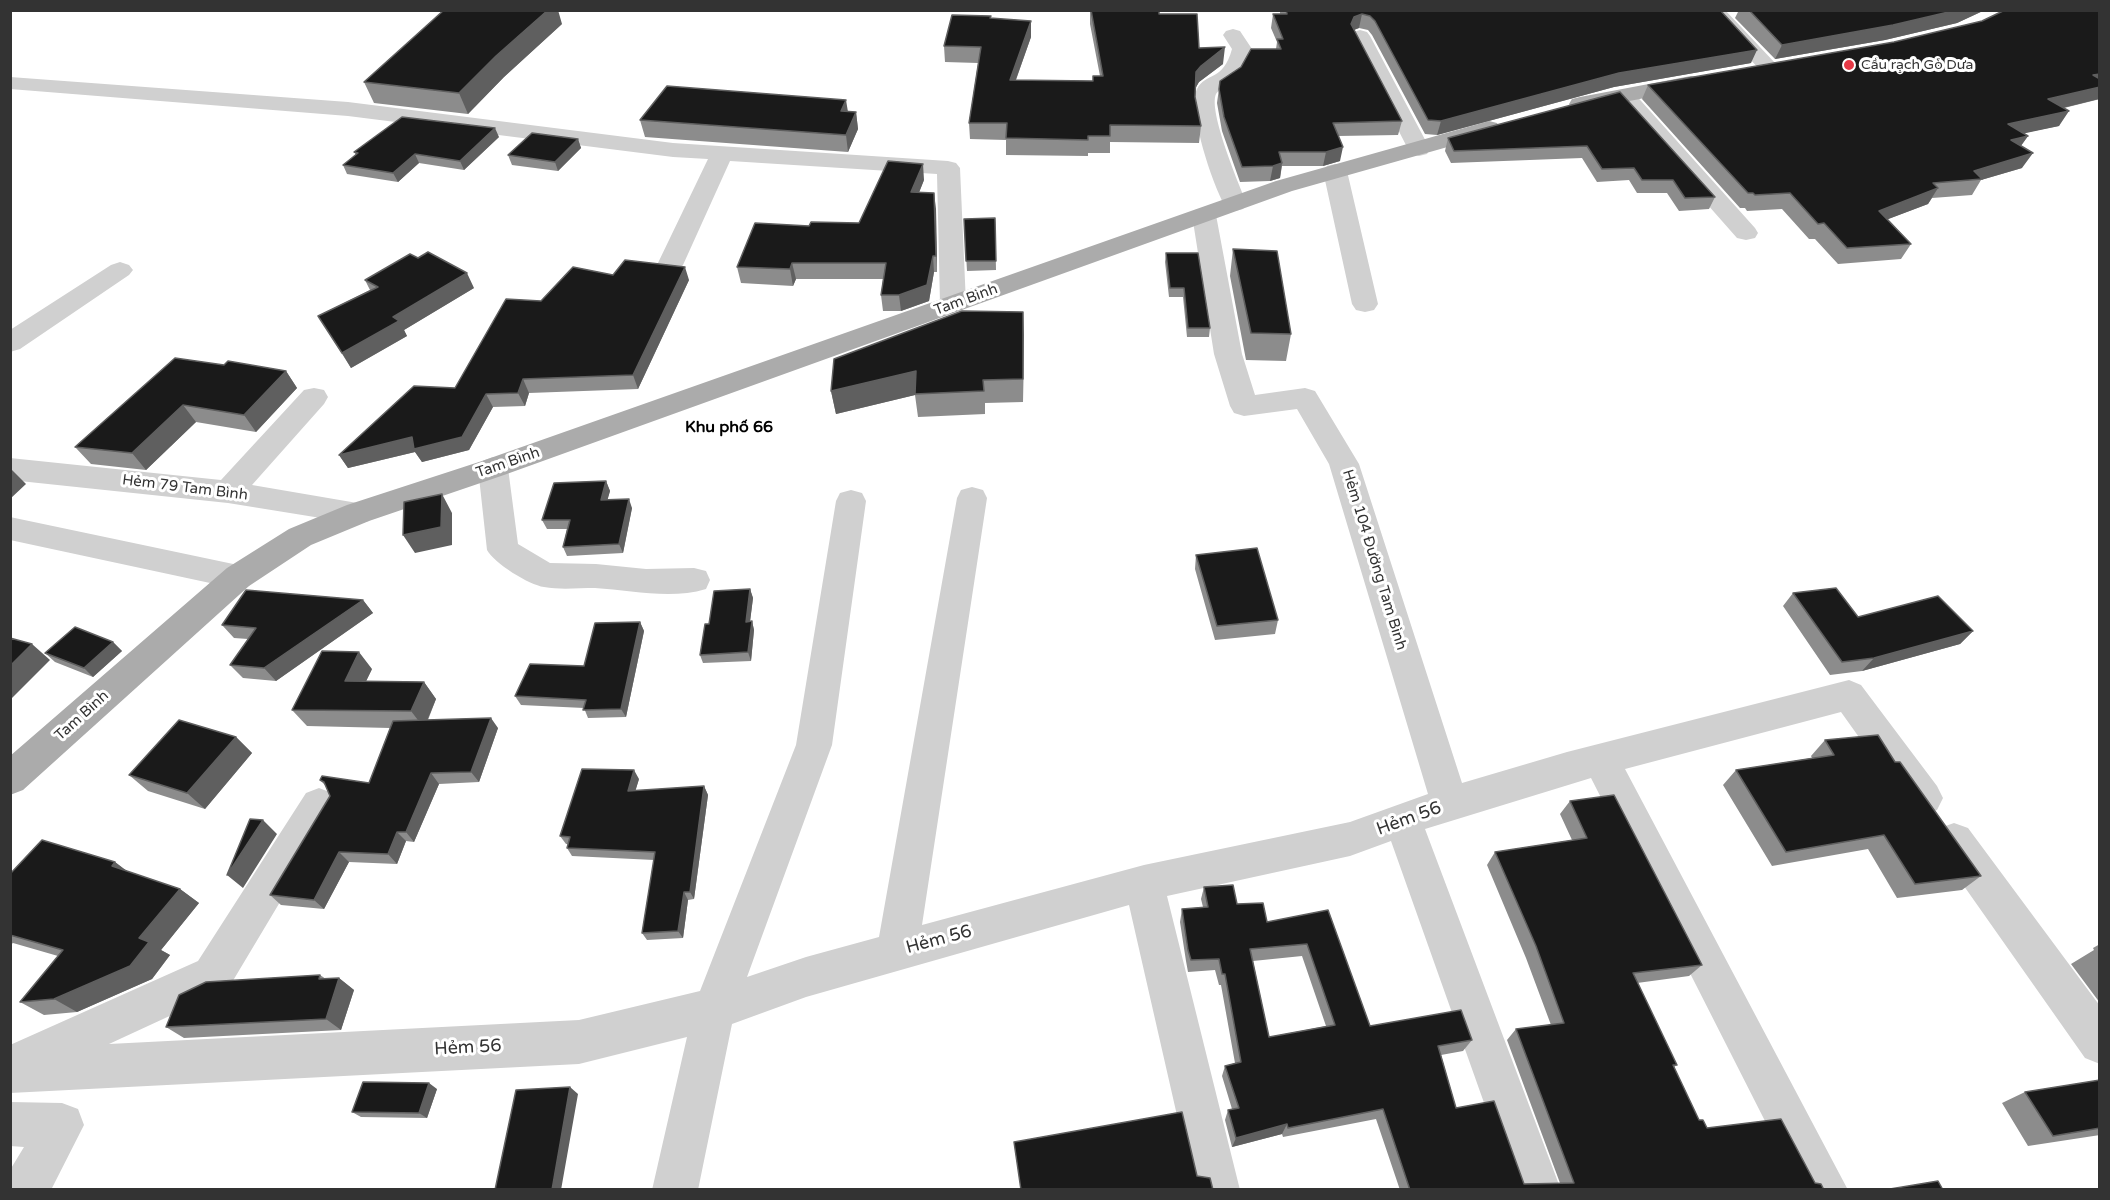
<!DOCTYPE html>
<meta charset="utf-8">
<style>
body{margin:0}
#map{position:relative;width:2110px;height:1200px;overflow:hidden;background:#fff;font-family:"Varela Round",sans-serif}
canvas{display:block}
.frame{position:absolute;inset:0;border:12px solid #333;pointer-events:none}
</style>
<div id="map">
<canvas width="2110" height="1200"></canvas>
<div class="frame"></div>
</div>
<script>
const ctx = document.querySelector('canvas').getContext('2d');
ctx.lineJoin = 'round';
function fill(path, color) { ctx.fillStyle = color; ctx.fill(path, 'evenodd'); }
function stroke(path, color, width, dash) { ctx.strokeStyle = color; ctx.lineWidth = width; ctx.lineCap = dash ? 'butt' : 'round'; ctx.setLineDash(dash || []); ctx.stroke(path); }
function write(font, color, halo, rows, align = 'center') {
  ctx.font = font + ' "Varela Round",sans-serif'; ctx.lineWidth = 6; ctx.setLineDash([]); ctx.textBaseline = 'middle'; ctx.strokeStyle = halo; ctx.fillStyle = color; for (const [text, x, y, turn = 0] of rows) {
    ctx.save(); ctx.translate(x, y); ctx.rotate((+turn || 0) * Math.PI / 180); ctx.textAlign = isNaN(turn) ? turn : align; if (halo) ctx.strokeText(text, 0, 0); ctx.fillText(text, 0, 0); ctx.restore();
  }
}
const minor = new Path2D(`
 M1704 10H1725L1776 64 1779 68 1776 72 1769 74 1762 72Z
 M1233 29 1240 31 1252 49C1248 64 1242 78 1228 86 1224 89 1218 90 1216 94 1208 111 1239 185 1247 204L1243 209 1235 211 1227 209C1214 190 1187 109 1197 89 1206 72 1223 82 1232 49L1223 35 1226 31Z
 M1360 30 1367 32 1370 36 1430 149 1427 154 1419 156 1411 154 1408 149 1350 36 1353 32Z
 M10 77 348 102 673 143 948 161 956 163 960 168 966 304 962 310 953 312 944 310 940 304 937 174 730 161 683 265 679 270 670 273 661 270 657 265 708 159 673 157 348 116 10 89Z
 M1625 91 1633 92 1755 228 1758 233 1755 238 1746 240 1737 238 1617 102 1614 97 1617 92Z
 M1335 164 1343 166 1347 171 1378 304 1374 310 1365 312 1356 310 1352 304 1323 171 1327 166Z
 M1204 208 1213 210 1216 215 1242 354 1255 395 1305 388 1315 391 1359 464 1462 783 1567 752 1849 680 1861 685 1937 786 1943 798 1937 810 1924 815 1911 810 1841 712 1625 769 1848 1190H1800L1591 778 1425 829 1561 1190H1515L1391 841 1350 856 1167 896 1240 1190H1194L1129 905 806 997 732 1024 698 1190H652L687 1037 579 1064 10 1093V1045L198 961 306 793 319 788 332 793 338 805 228 989 109 1044 579 1020 700 991 796 745 836 501 840 493 851 490 862 493 866 501 832 745 747 977 806 957 879 937 957 498 961 490 972 487 983 490 987 498 922 925 1144 865 1350 822 1428 794 1329 464 1297 409 1244 416 1234 413 1230 406 1214 354 1192 215 1195 210Z
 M120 262 129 265 133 270 129 275 20 349 10 352V330L111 265Z
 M314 388 324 390 328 397 324 404 252 485 369 505 374 513 369 521 358 524 228 503 10 480V458L221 480 304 390Z
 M493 457 504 461 508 468 518 544 550 563 596 564 646 569 694 568 706 571 710 580 706 589C670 600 631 590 595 588 578 588 560 590 544 587 529 585 494 563 487 550L478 468 482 461Z
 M10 517 238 565 249 568 254 577 249 586 238 589 10 540Z
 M1954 823 1968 828 2100 1006V1064L2085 1058 1940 852 1935 840 1940 828Z
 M10 1102 62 1103 78 1109 84 1125 51 1190H10V1170L24 1147 10 1146Z`);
const major = new Path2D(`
 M1691 76 1699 77 1702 82 1699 87 1580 111 1572 109 1569 104 1572 99 1580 97Z
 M1489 121 1497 123 1500 128 1497 133 1292 191 504 475 369 521 311 545 249 586 23 790 10 795V756L227 568 289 529 347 505 482 461 1276 181Z`);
const wall = new Path2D(`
 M1090 10H1159V14L1199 48 1223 64 1199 82 1196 87 1195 97 1201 126 1199 143 1110 142V153H1088V156L1006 155V140L970 139 969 123 978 63 945 62 944 46 991 18 1031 37 1016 80 1093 81 1100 76 1090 24Z
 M1280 10H1720L1751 63 1614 87 1437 135 1425 134 1372 35 1368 30 1359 28 1354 30 1402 121 1398 135 1338 136 1340 161 1323 166H1282L1280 178 1270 181 1240 182 1222 131 1217 103 1220 81 1276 49 1277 42 1271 28 1273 14H1280Z
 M1739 10H1985L1957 23 1885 40 1775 59 1735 18Z
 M2100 10V99L2064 108 2059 126 2023 133 2028 136 2021 146 2022 168 1981 180 1972 195 1932 198 1928 204 1888 219 1911 244 1901 259 1838 264 1815 239H1809L1782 209 1747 211 1745 208H1740L1642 99 1648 85 1894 42 1982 21Z
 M562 24 504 77 468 114 374 103 364 82Z
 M1620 92 1715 197 1709 209 1679 211 1667 193H1637L1629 180 1597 182 1582 158 1451 163 1445 151 1448 138Z
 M848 112H856L858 129 848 152 645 137 640 120Z
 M499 137 464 170 419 163 398 182 347 174 343 165 356 155 354 152Z
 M578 139 581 148 558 171 512 165 508 155Z
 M924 180 919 192 936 209 937 272H934L929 301 901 311H883L881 295 883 279H796L793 286 741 283 737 267 809 226 859 223Z
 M995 218 996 270 967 271 964 219Z
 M1233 249 1291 334 1286 361 1246 360 1230 276Z
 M1166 253 1210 328 1209 337H1187L1183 297H1169L1165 262Z
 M613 275 689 280 638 389 529 393 525 406 493 407 469 450 422 462 415 452 348 468 339 455 455 388 541 301Z
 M365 280 474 288 404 330 407 336 351 368 318 316 370 290Z
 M1023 312V402L985 403V414L918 417 915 395 836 414 831 391Z
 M224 365 286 371 297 388 256 432 196 422 146 470 91 464 75 447Z
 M606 481 610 491 607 500 632 508 623 553 567 556 563 547 567 529H547L542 520Z
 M1196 555 1278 620 1275 634 1215 640 1195 569Z
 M750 589 753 598 750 621H752L754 630 751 661 703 663 700 655 709 624Z
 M1793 593 1858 617 1973 631 1960 644 1862 671 1830 675 1783 606Z
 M363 600 373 613 276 681 243 678 230 665 248 639 234 638 222 625Z
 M640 622 644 631 626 717 588 718 584 708 521 705 515 696 584 666Z
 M113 642 122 651 93 677 55 662 45 653Z
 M372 669 366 681 424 682 436 699 428 720 498 728 479 782 439 784 414 842 406 841 397 864 349 862 324 909 281 905 270 895 330 796 326 786 320 780 369 783 390 728 307 726 292 710Z
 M236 737 252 753 205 809 148 791 129 775Z
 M1825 740 1895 762 1981 876 1962 890 1897 898 1868 849 1772 866 1723 785 1736 770 1812 758 1811 756Z
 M639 779 635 791 704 786 708 795 694 899 688 900 683 938 647 940 642 933 654 860 572 856 567 848 568 844H566L560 836Z
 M1570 801 1702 965 1689 976 1637 983 1677 1065 1674 1067 1699 1120 1707 1128 1815 1183 1824 1190H1400L1376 1119 1283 1137 1282 1134 1232 1147 1225 1120 1228 1110 1232 1109 1222 1076 1225 1066 1235 1063 1221 985H1219L1215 970 1188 972 1186 961 1180 922 1182 909 1203 907 1201 899 1204 887 1237 904 1267 922 1328 910 1370 1026 1472 1040 1463 1051 1441 1055 1456 1108 1524 1184 1560 1183 1507 1040 1516 1029 1551 1025 1526 958 1487 865 1495 852 1572 840 1560 814ZM1302 956 1326 1026 1269 1037 1253 961Z
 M115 862 126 871 180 889 199 903 161 950 170 955 152 979 77 1012 44 1015 20 1002 58 956 13 943 10 945V874Z
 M2100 944V1003L2071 964 2094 950 2093 948Z
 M320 975 326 979 339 978 354 990 341 1030 184 1038 166 1027Z
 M2100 1080V1135L2028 1146 2002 1103 2025 1092Z
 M437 1089 427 1118 361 1117 352 1112Z`);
const shadedWall = new Path2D(`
 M548 10H558L562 24 504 77 468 114 459 93 496 56Z
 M1957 10H1985L1957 23 1885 40 1775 59 1782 45Z
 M1362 14 1359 28 1351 31V24L1354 17Z
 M1031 21V37L1010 96V80Z
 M1225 47 1223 64 1199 82 1195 89 1196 72 1201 66Z
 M1757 50 1751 63 1614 87 1437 135 1441 121 1619 73Z
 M2100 74 2099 99 2038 114 2048 99 2093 75Z
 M846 100 849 118 841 111Z
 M2069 111 2059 126 1998 139 2008 124Z
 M856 112 858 129 848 152 846 135Z
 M495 128 499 137 464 170 460 161Z
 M2028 136 2017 151 2011 140Z
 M578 139 581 148 558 171 555 162Z
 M1343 147 1340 161 1323 166 1326 152Z
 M2033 153 2022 168 1981 180 1982 179 1974 171Z
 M415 154 419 163 398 182 393 173Z
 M1282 163 1280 178 1270 181 1273 166Z
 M923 164 924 180 913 208 911 192Z
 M1938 188 1928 204 1870 226 1879 211Z
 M934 193 936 209 937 272 936 256Z
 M933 256 934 272 929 301 901 311 899 295Z
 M792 263 796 279 793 286 790 269Z
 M685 267 689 280 638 389 633 375Z
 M467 273 474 288 404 330 407 336 351 368 342 353 393 317Z
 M1023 312 1024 335 1023 402Z
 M286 371 297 388 256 432 244 415Z
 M916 371 915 395 836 414 831 391Z
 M523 379 529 393 525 406 518 393Z
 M486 394 493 407 469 450 422 462 415 452 348 468 339 455Z
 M183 405 196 422 146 470 132 453Z
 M10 468 26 484 10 499Z
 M606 481 610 491 605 509 601 500Z
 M442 494 452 513V545L415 553 403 535Z
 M629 499 632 508 623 553 619 544Z
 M750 589 753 598 749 630 746 622Z
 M363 600 373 613 276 681 264 668Z
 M752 621 754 630 751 661 748 652Z
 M640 622 644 631 626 717 621 709Z
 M1973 631 1960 644 1862 671 1874 658Z
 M113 642 122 651 93 677 84 668Z
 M32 644 50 660 10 700V666Z
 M359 652 372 669 358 698 345 681Z
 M424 682 436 699 424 728 411 711Z
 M491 718 498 728 479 782 471 772Z
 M236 737 252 753 205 809 187 793Z
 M634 770 639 779 633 799 628 791Z
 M431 773 439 784 414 842 406 832Z
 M704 786 708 795 694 899 690 892Z
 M263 820 277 834 243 888 227 875Z
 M397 832 406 841 397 864 388 854Z
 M339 852 349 862 324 909 314 900Z
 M115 862 135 877 112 866Z
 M180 889 199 903 161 950 170 955 152 979 77 1012 54 999 139 938Z
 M684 892 688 900 683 938 678 931Z
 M339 978 354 990 341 1030 326 1019Z
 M429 1083 437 1089 427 1118 419 1113Z
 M570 1087 578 1094 561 1190H552Z
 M1287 1124 1282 1134 1232 1147 1236 1138Z`);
const building = new Path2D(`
 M444 10H548L496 56 459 93 364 82Z
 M1091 10H1159V14H1197L1199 48 1225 47 1201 66 1196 72 1195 97 1201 126 1110 125V136H1088V140L1006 138 1007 123H969L981 47 944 46 952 15 991 16 990 18 1031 21 1010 80 1093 81V76H1103Z
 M1286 10H1720L1757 50 1619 73 1441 121 1428 120 1375 21 1370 16 1362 14 1354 17 1351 24 1402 121 1333 123 1343 147 1326 152H1279L1282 163 1273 166 1242 167 1224 117 1219 89 1220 81 1241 67 1251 49H1281L1277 39H1283L1273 14H1287Z
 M1749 10H1957L1893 25 1782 45Z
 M2005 10H2100V74L2093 75 2100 79V87L2048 99 2069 111 2008 124 2028 136 2011 140 2033 153 1974 171 1982 179 1933 183 1938 188 1879 211 1911 244 1847 248 1824 223 1818 224 1790 193 1755 195 1753 193H1748L1648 85 1894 42 1982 21Z
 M667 86 846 100 841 111 856 112 846 135 640 120Z
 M1620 92 1715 197 1685 198 1673 180H1642L1634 168 1602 169 1587 146 1454 151 1448 138Z
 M402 117 495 128 460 161 415 154 393 173 343 165 358 153 354 152Z
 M532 133 578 139 555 162 508 155Z
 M888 161 923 164 911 192 934 193 936 256H933L927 285 899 295H881L886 263H792L790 269 737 267 755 223 809 226 811 222 859 223Z
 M995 218 996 261H966L964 219Z
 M1233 249 1277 251 1291 334 1251 333Z
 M428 252 467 273 393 317 399 321 342 353 318 316 378 287 365 280 410 254 418 258Z
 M1166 253H1198L1210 328H1188L1184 288H1170Z
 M625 260 685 267 633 375 523 379 518 393 486 394 462 437 414 449 412 437 339 455 414 386 455 388 506 299 541 301 573 267 613 275Z
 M962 311 1023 312V379L983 380 984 391 915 394 916 371 831 391 834 359Z
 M175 358 224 365 228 361 286 371 244 415 183 405 132 453 75 447Z
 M606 481 601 500 629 499 619 544 563 547 570 520H542L554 483Z
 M442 494 441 527 403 535 404 502Z
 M1257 548 1278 620 1217 626 1196 555Z
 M1836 588 1858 617 1938 596 1973 631 1874 658 1842 662 1793 593Z
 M750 589 746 622 752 621 748 652 700 655 705 624H709L714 591Z
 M246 590 363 600 264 668 230 665 256 628 222 625Z
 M640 622 621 709 583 710 586 700 515 696 530 664 584 666 595 623Z
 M75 627 113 642 84 668 45 653Z
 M10 638 32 644 10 666Z
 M322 651 359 652 345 681 424 682 411 711 292 710Z
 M491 718 471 772 431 773 406 832H397L388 854 339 852 314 900 270 895 330 796 324 782 320 780 322 776 369 783 393 721Z
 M179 720 236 737 187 793 129 775Z
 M1878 735 1895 762H1900L1981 876 1915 884 1884 835 1786 852 1736 770 1834 755 1825 740Z
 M582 769 634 770 628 791 704 786 690 892H684L678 931 642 933 655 852 567 848 570 837 560 836Z
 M1614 795 1702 965 1633 973 1677 1065H1673L1699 1120H1703L1707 1128 1781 1119 1815 1183 1821 1184 1824 1190H1410L1383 1109 1288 1128 1287 1124 1236 1138 1228 1110 1239 1108 1225 1066 1241 1062 1225 974H1222L1219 959 1191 960 1188 950 1182 909 1208 907 1204 887 1233 885 1237 904 1263 903 1267 922 1328 910 1370 1026 1461 1010 1472 1040 1438 1046 1456 1108 1494 1101 1524 1184 1574 1183 1516 1029 1564 1023 1536 946 1495 852 1587 838 1570 801ZM1307 944 1335 1025 1269 1037 1250 949Z
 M250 819 263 820 227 875Z
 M42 840 115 862 112 866 180 889 139 938 149 942 130 966 54 999 20 1002 63 950 10 935V874Z
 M320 975 319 979 339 978 326 1019 166 1027 179 995 206 982Z
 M2100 1080V1128L2053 1136 2025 1092Z
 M363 1082 429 1083 419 1113 352 1112Z
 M570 1087 552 1190H495L516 1090Z
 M1182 1112 1197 1176 1210 1178 1213 1190H1021L1014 1142Z
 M1938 1181 1943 1190H1884Z`);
const markers = [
 [1849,65,6,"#e63946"]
];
const farPoinames = [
 ["Cầu rạch Gò Dưa",1861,65]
];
const streetNames = [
 ["Tam Bình",966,300,-20],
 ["Tam Bình",508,463,-19],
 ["Hẻm 79 Tam Bình",185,488,7],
 ["Hẻm 104 Đường Tam Bình",1374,560,73],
 ["Tam Bình",82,716,-42]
];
const neighbourhoodNames = [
 ["Khu phố 66",729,428]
];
const nearStreetnames = [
 ["Hẻm 56",1409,819,-20],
 ["Hẻm 56",939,940,-15],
 ["Hẻm 56",468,1048,-3]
];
fill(minor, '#d0d0d0');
fill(major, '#ababab');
fill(wall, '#8c8c8c');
fill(shadedWall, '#5f5f5f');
fill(building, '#1a1a1a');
stroke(building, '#5f5f5f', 1.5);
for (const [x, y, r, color] of markers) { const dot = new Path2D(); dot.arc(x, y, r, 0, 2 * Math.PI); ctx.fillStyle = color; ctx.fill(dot); stroke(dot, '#fff', 2); }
write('14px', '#333', '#fff', farPoinames, 'left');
write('15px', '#333', '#fff', streetNames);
write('bold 16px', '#000', '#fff', neighbourhoodNames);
write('18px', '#333', '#fff', nearStreetnames);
</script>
